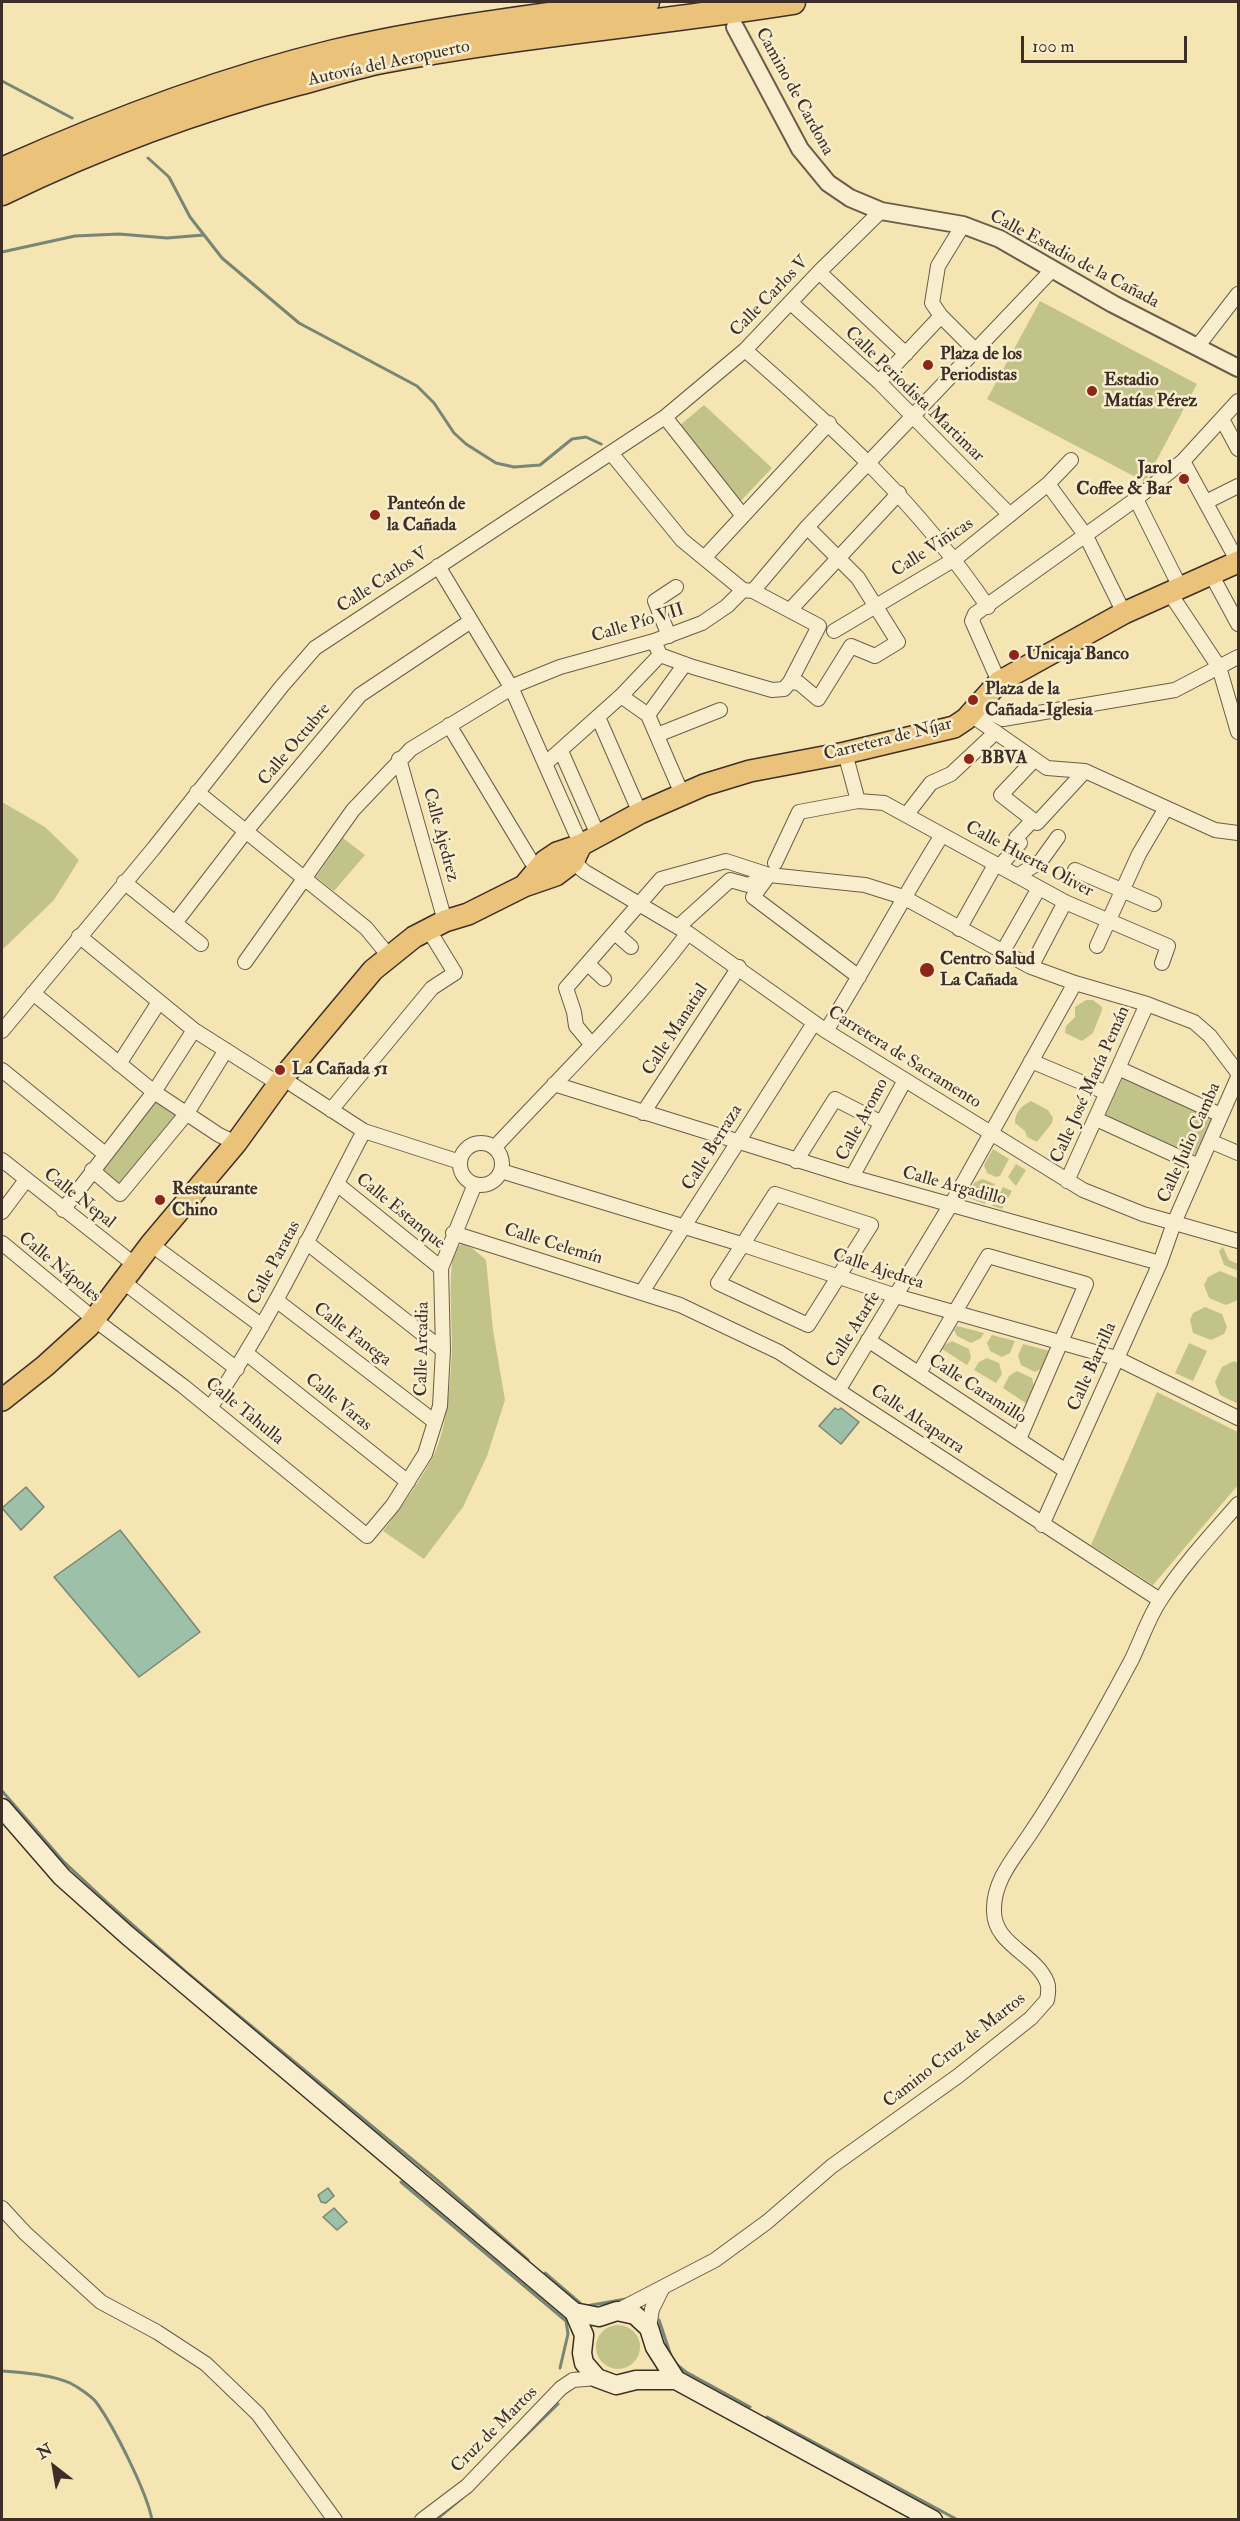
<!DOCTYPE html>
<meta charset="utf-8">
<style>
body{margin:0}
#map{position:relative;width:1240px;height:2521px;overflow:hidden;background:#f5e5b3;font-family:"IM FELL Double Pica",serif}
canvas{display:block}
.frame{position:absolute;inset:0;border:3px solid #3d2f28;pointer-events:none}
.north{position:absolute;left:24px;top:2437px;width:60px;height:60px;-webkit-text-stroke:4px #f8eece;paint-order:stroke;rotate:329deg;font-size:16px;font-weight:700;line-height:24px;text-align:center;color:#3d2f28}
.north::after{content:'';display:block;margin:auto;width:21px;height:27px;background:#3d2f28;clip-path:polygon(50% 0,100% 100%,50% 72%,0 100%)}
.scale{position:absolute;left:1021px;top:36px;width:166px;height:27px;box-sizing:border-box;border:3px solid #3d2f28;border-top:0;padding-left:8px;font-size:18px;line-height:21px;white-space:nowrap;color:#3d2f28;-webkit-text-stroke:4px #f8eece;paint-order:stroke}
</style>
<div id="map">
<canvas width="1240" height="2521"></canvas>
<div class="frame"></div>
<div class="north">N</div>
<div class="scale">100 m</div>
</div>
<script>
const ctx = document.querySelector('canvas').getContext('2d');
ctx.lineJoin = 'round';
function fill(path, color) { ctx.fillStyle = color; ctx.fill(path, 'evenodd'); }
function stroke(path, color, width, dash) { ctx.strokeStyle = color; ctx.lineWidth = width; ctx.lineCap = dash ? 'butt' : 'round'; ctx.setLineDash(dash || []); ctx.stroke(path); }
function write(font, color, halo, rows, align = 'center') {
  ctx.font = font + ' "IM FELL Double Pica",serif'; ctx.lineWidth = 5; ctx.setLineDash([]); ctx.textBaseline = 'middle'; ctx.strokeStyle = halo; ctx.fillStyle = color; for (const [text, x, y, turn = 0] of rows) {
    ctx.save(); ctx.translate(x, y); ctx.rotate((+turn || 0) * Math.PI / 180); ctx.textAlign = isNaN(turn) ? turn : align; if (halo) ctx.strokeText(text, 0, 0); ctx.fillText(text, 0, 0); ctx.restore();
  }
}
const green = new Path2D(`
 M1040 301 1197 384 1145 482 987 399Z
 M704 405 772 468 738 504 679 426Z
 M2 802 45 827 79 860 54 900 2 950Z
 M343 838 365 855 334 891 316 877Z
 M1086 1000H1093L1102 1007V1010L1093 1033 1082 1041 1065 1033 1066 1026 1075 1017V1007Z
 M1123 1077 1215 1116 1198 1156 1105 1116Z
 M154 1092 187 1113 120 1194 93 1170Z
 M1031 1101 1048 1110 1053 1118 1052 1123 1037 1142 1027 1137 1025 1131 1015 1123C1015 1112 1021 1106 1031 1101Z
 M993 1149 1009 1159 1000 1176 996 1177 987 1173 984 1165Z
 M1016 1164 1026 1170 1016 1186 1008 1177Z
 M982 1179 995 1184 985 1204 966 1197 974 1183Z
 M1003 1187 1012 1191 1002 1209 992 1206Z
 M462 1244 472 1248 486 1260 493 1330 505 1400 487 1456 463 1507 424 1559 383 1531C399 1511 426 1473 436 1450 448 1422 451 1376 452 1346 452 1313 448 1281 454 1249Z
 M1223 1247 1229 1260 1238 1264V1271L1224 1265 1219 1251Z
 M1220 1271 1237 1278 1238 1300 1226 1305 1209 1298 1204 1285 1208 1277Z
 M1205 1307 1222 1314 1227 1327 1224 1334 1211 1340 1193 1333 1190 1320 1193 1313Z
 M957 1326 984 1333 981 1338 971 1343 957 1336 954 1330Z
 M992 1335 1015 1341 1010 1353 1002 1357 990 1351 987 1343Z
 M952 1341 969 1349 971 1358 967 1365 942 1349 946 1344Z
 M1189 1343 1207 1351 1193 1381 1175 1373Z
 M1023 1344 1050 1351 1043 1368 1035 1372 1021 1365 1018 1356Z
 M987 1358 999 1363 1002 1374 996 1383 974 1370 979 1362Z
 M1234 1361 1238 1363V1404L1220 1395 1215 1382 1222 1367Z
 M1017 1371 1032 1378 1034 1387 1027 1404 1003 1388 1009 1376Z
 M1157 1392 1238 1432V1485L1153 1585 1091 1545Z
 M596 2347a22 22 0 1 1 44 0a22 22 0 1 1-44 0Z`);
const water = new Path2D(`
 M835 1408 838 1410 841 1408 859 1422 841 1444 819 1426Z
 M26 1487 44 1507 21 1530 2 1508Z
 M120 1530 200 1632 139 1677 54 1577Z
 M328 2188 334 2196 326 2203 321 2202 318 2195Z
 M334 2208 347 2222 337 2230 323 2217Z`);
const stream = new Path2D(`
 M2 81 72 118
 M148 158 169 177 190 217 222 258 299 323 417 386 434 403 454 433 466 444 496 463 514 467 540 465 572 439 586 437 601 444
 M2 252 75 236 119 234 167 238 204 235
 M2 1791 63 1861 110 1905 186 1972 437 2180 528 2260
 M401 2182 566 2321 568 2334 560 2368
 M545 2273 580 2303
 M586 2306 626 2299
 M659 2320 671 2356
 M676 2364 686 2372 750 2407
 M2 2371C23 2373 50 2374 70 2383 78 2387 91 2396 96 2402 113 2425 147 2492 152 2520
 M767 2417 958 2520
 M512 2449 558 2404
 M436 2520 462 2498`);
const minor = new Path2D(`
 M963 225 938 266 932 303 941 316 975 350
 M819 272 906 354
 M791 303 879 382 1010 515
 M1197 347 1238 294
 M745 350C839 432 917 503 988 607
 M879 382 941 316
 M665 417 743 516
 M1222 419 1238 449
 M611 453 682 540 743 590
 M1183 461 1238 562
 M1048 484 1086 536 1124 613
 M1136 499 1180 587
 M1206 502 1238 486
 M705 557 829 423
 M438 566 511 687 581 845
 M1211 574 1238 624
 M1169 592 1219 667 1238 732
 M790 610 899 493
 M834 631 955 559 1048 484 1071 460
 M669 636 655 601 676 587
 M654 641 660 655 693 667 772 690 784 689 790 682 819 626 753 591
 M790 682 799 683 818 699 851 646 875 656 898 642 858 578 807 527
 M999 682 972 621 975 614 1136 499 1183 461 1238 401
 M621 696 648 715 682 794
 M979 706 1003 719 1175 690 1238 657
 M648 715 685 664
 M971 715 1047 768 1085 771 1215 830 1238 833
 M598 717 640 813
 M449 725 531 861 541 865
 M657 735 720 710
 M561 751 598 835
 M845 753 858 801
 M399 759 445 921
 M1034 760 1001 795 1037 823 1085 771
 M545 764 621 696 660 655
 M197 792 366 928 389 956
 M907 814 931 783 951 774 996 732
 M573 862 585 872 688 933 826 1031 1083 1190 1143 1214 1238 1241
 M775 863 799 812 858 801 884 803 1065 902 1168 946 1162 963
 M999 867 1020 843 1016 838 1033 820
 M1075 870 1154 904
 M769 875 753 897 859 977
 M1017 876 1040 862 1058 837
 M124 882 201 944
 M175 923 246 831 360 695 471 621
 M678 927 730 880 748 885 767 876
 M959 929 995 865
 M615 933 631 947
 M79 936 194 1030 279 1084
 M1097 946 1139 854 1166 808
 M1002 953 1039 888
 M245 962 353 810 411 749 518 684 560 667 654 641 702 623 727 606 743 590 753 591 807 527 1052 270
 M588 964 604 979
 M1031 967 1065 902
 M33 993 154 1092 219 1135 236 1143
 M2 1031 154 848 282 686 315 648 665 417 745 350 819 272 881 211
 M826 1031C866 967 902 899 942 835
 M592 1045 576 1026 574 1012 566 988 661 879 726 861 769 875 865 885 903 897 1031 967 1075 983 1147 1004 1194 1022 1210 1036 1238 1073
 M1031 1061 1107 1093
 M119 1064 159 1002
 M1118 1068 1221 1115
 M2 1070 105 1154
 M554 1084 852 1177 1160 1263
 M293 1085 364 1131 460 1162
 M331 1110 432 988 455 973 433 937
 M643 1113 739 967
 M1096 1119 1199 1166
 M1210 1141 1238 1153
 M460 1164a21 21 0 1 1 42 0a21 21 0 1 1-42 0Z
 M495 1147C560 1077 630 1010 688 933
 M2 1160 135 1265
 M796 1161 835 1099 880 1122
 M92 1170 120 1194 187 1113 226 1050
 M501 1171 741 1244 896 1296 1116 1358 1238 1418
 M852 1177 905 1080
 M1067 1181 1147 1004
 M337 1184 441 1268
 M775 1194 871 1225 808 1325 718 1283Z
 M63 1210 154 1092 194 1030
 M2 1212 26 1180
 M453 1233 680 1305 779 1352 1160 1600
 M306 1242 443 1350
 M2 1243 95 1320 183 1386 367 1536 393 1505 425 1454 440 1406 443 1350 441 1268 475 1184
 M160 1251 262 1326
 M130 1287 237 1369
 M642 1292 814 1023
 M276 1300 435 1422
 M868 1340 1066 1471
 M246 1353 408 1482
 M919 1373 988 1256 1086 1284 1019 1439
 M839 1389 956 1196 1075 983
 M210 1408C271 1321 315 1224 364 1131
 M1042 1525 1160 1263 1174 1223 1238 1077
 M2 2208 25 2233 101 2302 157 2332 206 2364 258 2414 335 2520
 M617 2311 715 2260 767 2222 832 2166 958 2076 1031 2018 1047 2000C1048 1995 1049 1987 1047 1982 1036 1954 994 1945 994 1911 993 1881 1014 1858 1030 1834 1067 1779 1100 1719 1131 1661 1141 1641 1148 1618 1161 1599 1183 1565 1212 1534 1238 1504
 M649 2328 652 2309 662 2289
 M422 2520 467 2486 561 2388 573 2380 597 2378`);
const tertiary = new Path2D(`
 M735 27 800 149 828 183 850 198 881 211 963 225 1000 239 1113 304 1238 368`);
const secondary = new Path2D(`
 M2 1808 62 1877 127 1935 574 2312 584 2335 582 2353 584 2363 597 2378 616 2385 636 2380H676
 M574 2312 599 2317 617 2311 635 2315 649 2328 655 2347 676 2380 933 2520`);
const primary = new Path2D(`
 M524 886 545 861 557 853 581 845 640 813 704 785 750 771 845 753 954 727 966 719 999 682 1124 613 1238 562
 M2 1400 45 1366 89 1326 151 1244 236 1143 286 1074 373 970 414 937 445 921 468 914 524 886 556 875 573 862 581 845`);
const motorway = new Path2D(`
 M2 170C109 122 219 80 334 52 437 28 542 16 647 2
 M2 193C97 147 195 110 298 83 324 76 350 68 377 62 514 35 655 24 793 2`);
const markers = [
 [928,365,6,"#8f2418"],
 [1092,391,6,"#8f2418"],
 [1184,479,6,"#8f2418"],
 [375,515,6,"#8f2418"],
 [1014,655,6,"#8f2418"],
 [973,700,6,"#8f2418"],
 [969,759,6,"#8f2418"],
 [927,970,8,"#8f2418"],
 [280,1070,6,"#8f2418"],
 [160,1200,6,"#8f2418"]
];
const streetNames = [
 ["Autovía del Aeropuerto",389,64,-12],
 ["Camino de Cardona",794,92,61],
 ["Calle Estadio de la Cañada",1074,260,28],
 ["Calle Carlos V",770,297,-46],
 ["Calle Periodista Martimar",914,395,44],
 ["Calle Viñicas",933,548,-33],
 ["Calle Carlos V",383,581,-33],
 ["Calle Pío VII",638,624,-17],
 ["Carretera de Níjar",888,740,-14],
 ["Calle Octubre",295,745,-50],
 ["Calle Ajedrez",440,835,75],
 ["Calle Huerta Oliver",1029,860,28],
 ["Calle Manatial",676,1030,-57],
 ["Carretera de Sacramento",904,1058,32],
 ["Calle José María Pemán",1091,1085,-66],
 ["Calle Aromo",863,1120,-62],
 ["Calle Julio Camba",1190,1143,-66],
 ["Calle Berraza",713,1148,-58],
 ["Calle Argadillo",954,1187,15],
 ["Calle Nepal",79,1199,38],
 ["Calle Estanque",400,1212,39],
 ["Calle Celemín",553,1245,17],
 ["Calle Paratas",275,1263,-62],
 ["Calle Nápoles",59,1268,39],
 ["Calle Ajedrea",878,1270,18],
 ["Calle Atarfe",854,1330,-58],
 ["Calle Fanega",352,1335,37],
 ["Calle Arcadia",423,1349,-89],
 ["Calle Barrilla",1093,1367,-66],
 ["Calle Caramillo",977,1390,33],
 ["Calle Varas",338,1403,39],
 ["Calle Tahulla",244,1412,39],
 ["Calle Alcaparra",917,1420,34],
 ["Camino Cruz de Martos",955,2051,-38],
 ["Cruz de Martos",495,2430,-45]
];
const poiNames = [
 ["Plaza de los",940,355],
 ["Periodistas",940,376],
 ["Estadio",1104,381],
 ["Matías Pérez",1104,402],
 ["Jarol",1172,469,"right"],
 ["Coffee & Bar",1172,490,"right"],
 ["Panteón de",387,505],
 ["la Cañada",387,526],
 ["Unicaja Banco",1026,655],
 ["Plaza de la",985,690],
 ["Cañada-Iglesia",985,711],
 ["BBVA",981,759],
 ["Centro Salud",940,960],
 ["La Cañada",940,981],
 ["La Cañada 51",292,1070],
 ["Restaurante",172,1190],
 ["Chino",172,1211]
];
fill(green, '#c2c388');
fill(water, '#9dc0a8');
stroke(water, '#778675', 1.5);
stroke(stream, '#778675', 3);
stroke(minor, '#6b5c4b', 16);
stroke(tertiary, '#6b5c4b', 20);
stroke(secondary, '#3d2f28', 21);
stroke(primary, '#3d2f28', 24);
stroke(motorway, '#3d2f28', 27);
stroke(minor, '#f8eece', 14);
stroke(tertiary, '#f8eece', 16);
stroke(secondary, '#f8eece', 18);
stroke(primary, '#eac27a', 21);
stroke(motorway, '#eac27a', 24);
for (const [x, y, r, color] of markers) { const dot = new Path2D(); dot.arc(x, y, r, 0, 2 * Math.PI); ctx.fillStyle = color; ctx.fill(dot); stroke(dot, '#f8eece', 2); }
write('18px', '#3d2f28', '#f8eece', streetNames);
write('bold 18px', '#3d2f28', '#f8eece', poiNames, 'left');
</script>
